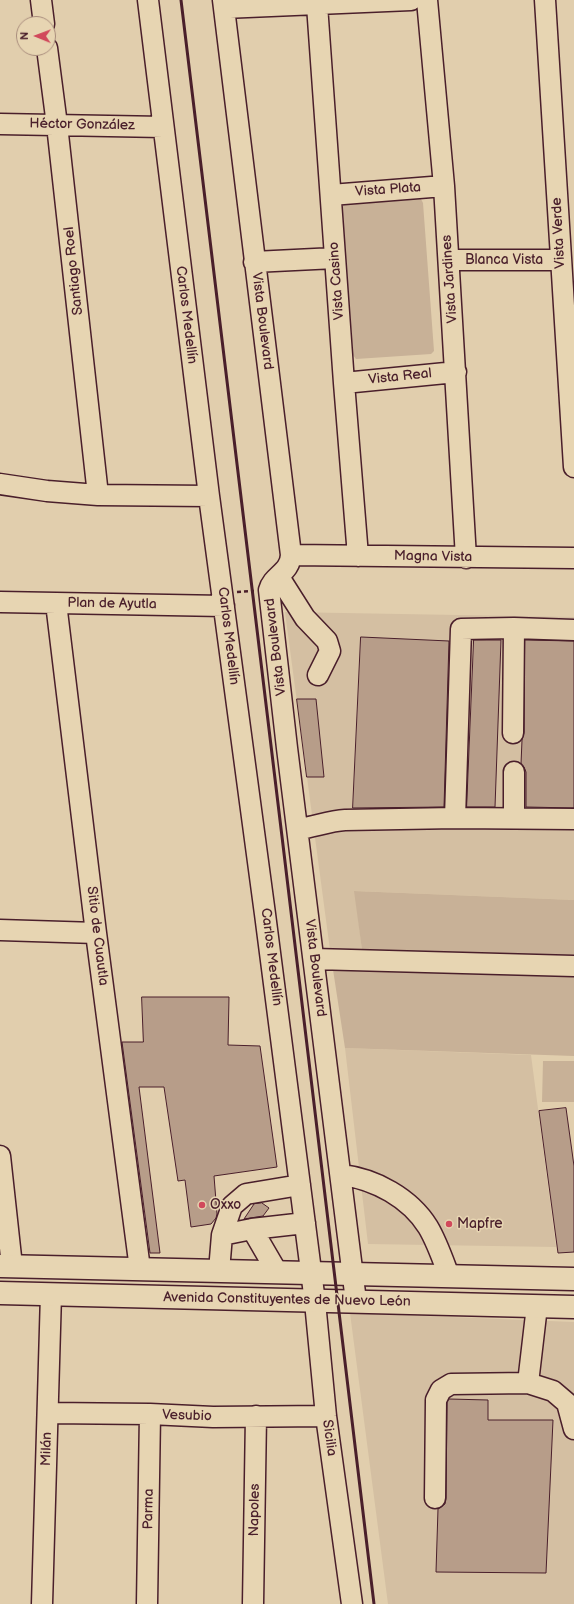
<!DOCTYPE html>
<meta charset="utf-8">
<style>
body{margin:0}
#map{position:relative;width:574px;height:1604px;overflow:hidden;background:#e1cead;font-family:"Balsamiq Sans",sans-serif}
canvas{display:block}
.north{position:absolute;left:16px;top:16px;width:40px;height:40px;box-sizing:border-box;background:#e7d5b2;border:1px solid #a88c7c;border-radius:50%;rotate:271deg;font-size:11px;font-weight:700;line-height:16px;text-align:center;color:#4a1f2b}
.north::after{content:'';display:block;margin:auto;width:14px;height:18px;background:#d1495b;clip-path:polygon(50% 0,100% 100%,50% 72%,0 100%)}
</style>
<div id="map">
<canvas width="574" height="1604"></canvas>
<div class="north">N</div>
</div>
<script>
const ctx = document.querySelector('canvas').getContext('2d');
ctx.lineJoin = 'round';
function fill(path, color) { ctx.fillStyle = color; ctx.fill(path, 'evenodd'); }
function stroke(path, color, width, dash) { ctx.strokeStyle = color; ctx.lineWidth = width; ctx.lineCap = dash ? 'butt' : 'round'; ctx.setLineDash(dash || []); ctx.stroke(path); }
function write(font, color, halo, rows, align = 'center') {
  ctx.font = font + ' "Balsamiq Sans",sans-serif'; ctx.lineWidth = 3; ctx.setLineDash([]); ctx.textBaseline = 'middle'; ctx.strokeStyle = halo; ctx.fillStyle = color; for (const [text, x, y, turn = 0] of rows) {
    ctx.save(); ctx.translate(x, y); ctx.rotate((+turn || 0) * Math.PI / 180); ctx.textAlign = isNaN(turn) ? turn : align; if (halo) ctx.strokeText(text, 0, 0); ctx.fillText(text, 0, 0); ctx.restore();
  }
}
const built = new Path2D(`
 M285 612 574 617V900L355 891 362 950H330Z
 M345 1048 531 1055 556 1247 368 1244Z
 M350 1313 574 1322V1604H388Z`);
const green = new Path2D(`
 M421 199 423 203 434 351 431 354 356 359 353 355 342 208 343 205Z
 M354 891 574 900V1056L345 1048 330 950H362Z
 M543 1061H574V1102H542Z`);
const building = new Path2D(`
 M361 637 449 641 444 807 353 808Z
 M474 640H501L495 807H467Z
 M525 640 574 641V808L526 807V772L524 767 521 764 522 740 524 733Z
 M297 699H316L324 777H307Z
 M142 997H229L228 1045 260 1046 277 1167 214 1176 217 1214 216 1218 211 1224 191 1227 185 1180 178 1181 164 1087H139L160 1253H150L122 1042H143Z
 M566 1108 574 1166V1252L558 1253 539 1111Z
 M262 1203 269 1208 263 1216 244 1219 254 1204Z
 M449 1399 488 1400V1420H553L546 1573 436 1572 438 1509 445 1504 446 1498 447 1403Z`);
const path = new Path2D(`
 M237 592 254 591`);
const minor = new Path2D(`
 M41 0 44 24
 M148 0 209 496 265 914 315 1302 326 1416 352 1604
 M223 0 291 555C290 573 273 575 269 590L287 748 356 1301
 M427 0 444 186 466 558
 M545 0 574 467
 M317 5 344 383 358 556
 M224 8 411 0
 M47 48 57 125 98 495
 M0 124 163 127
 M331 195 444 186
 M449 260H560
 M254 262 335 258
 M344 383 456 372
 M0 484 47 491 98 495 209 496
 M291 555 574 558
 M279 577 305 618 327 641 330 651 318 675
 M0 602 224 606
 M56 603 96 933 140 1269
 M513 733 514 628
 M514 772V818
 M455 818 461 629 514 628 574 630
 M298 829C314 827 329 821 345 820L455 818 574 819
 M0 930 96 933
 M314 959 574 966
 M0 1156 12 1266
 M342 1175C375 1179 410 1198 428 1227 437 1242 443 1260 449 1276
 M252 1229 277 1272
 M222 1235 232 1206 246 1194 300 1185
 M219 1271 222 1235 252 1229 305 1223
 M528 1383 537 1306
 M48 1413 150 1414 213 1417 326 1416
 M435 1498 436 1400 441 1390 451 1384 528 1383 553 1391 567 1403 574 1429
 M42 1604 51 1294
 M147 1604 150 1414
 M253 1604 256 1416`);
const major = new Path2D(`
 M0 1266 574 1279
 M0 1293 574 1307`);
const rail = new Path2D(`
 M181 0C247 535 309 1069 374 1604`);
const markers = [
 [202,1205,4,"#d1495b"],
 [449,1224,4,"#d1495b"]
];
const streetNames = [
 ["Héctor González",82,125,1],
 ["Vista Plata",388,190,-4],
 ["Vista Verde",559,233,-93],
 ["Blanca Vista",504,260],
 ["Santiago Roel",74,271,-96],
 ["Vista Jardines",450,279,-94],
 ["Vista Casino",337,281,-94],
 ["Carlos Medellín",186,315,83],
 ["Vista Boulevard",262,321,83],
 ["Vista Real",400,377,-6],
 ["Magna Vista",433,557,1],
 ["Plan de Ayutla",112,604,1],
 ["Carlos Medellín",228,636,83],
 ["Vista Boulevard",276,647,-97],
 ["Sitio de Cuautla",97,936,83],
 ["Carlos Medellín",271,957,83],
 ["Vista Boulevard",315,968,83],
 ["Avenida Constituyentes de Nuevo León",287,1300,1],
 ["Vesubio",187,1416,2],
 ["Sicilia",329,1438,82],
 ["Milán",47,1449,-88],
 ["Parma",149,1509,-89],
 ["Napoles",255,1510,-89]
];
const poiNames = [
 ["Oxxo",210,1205],
 ["Mapfre",457,1224]
];
fill(built, '#d4bfa2');
fill(green, '#c8b197');
fill(building, '#b79d89');
stroke(building, '#4a1f2b', 1);
stroke(minor, '#4a1f2b', 23);
stroke(major, '#4a1f2b', 25);
stroke(path, '#4a1f2b', 2.5, [4, 3]);
stroke(minor, '#e7d5b2', 20);
stroke(major, '#e7d5b2', 22);
stroke(rail, '#4a1f2b', 3);
for (const [x, y, r, color] of markers) { const dot = new Path2D(); dot.arc(x, y, r, 0, 2 * Math.PI); ctx.fillStyle = color; ctx.fill(dot); stroke(dot, '#e7d5b2', 1.5); }
write('14px', '#4a1f2b', '#e7d5b2', streetNames);
write('14px', '#4a1f2b', '#e7d5b2', poiNames, 'left');
</script>
